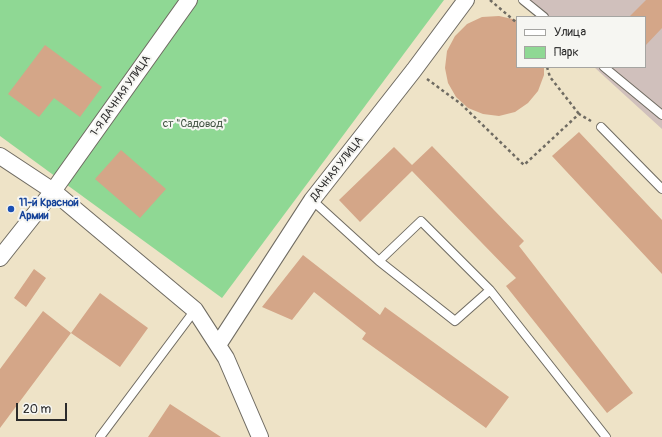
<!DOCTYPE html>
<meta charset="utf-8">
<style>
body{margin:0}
#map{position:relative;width:662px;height:437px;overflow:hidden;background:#eee3c7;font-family:Pangolin,sans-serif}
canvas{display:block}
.legend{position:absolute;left:516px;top:16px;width:130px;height:52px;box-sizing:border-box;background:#f6f6f2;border:1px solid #a5a5a2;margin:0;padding:5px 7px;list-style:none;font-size:12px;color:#2b2b2b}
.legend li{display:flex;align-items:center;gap:8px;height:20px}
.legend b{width:20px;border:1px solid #a5a5a2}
.scale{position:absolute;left:16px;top:403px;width:51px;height:18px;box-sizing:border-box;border:2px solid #2b2b2b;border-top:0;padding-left:5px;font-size:12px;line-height:14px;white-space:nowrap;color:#2b2b2b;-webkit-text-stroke:3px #f6f6f2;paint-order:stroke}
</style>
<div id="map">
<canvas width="662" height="437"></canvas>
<ul class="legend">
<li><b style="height:5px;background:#fff"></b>Улица</li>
<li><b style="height:11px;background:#8fd894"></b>Парк</li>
</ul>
<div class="scale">20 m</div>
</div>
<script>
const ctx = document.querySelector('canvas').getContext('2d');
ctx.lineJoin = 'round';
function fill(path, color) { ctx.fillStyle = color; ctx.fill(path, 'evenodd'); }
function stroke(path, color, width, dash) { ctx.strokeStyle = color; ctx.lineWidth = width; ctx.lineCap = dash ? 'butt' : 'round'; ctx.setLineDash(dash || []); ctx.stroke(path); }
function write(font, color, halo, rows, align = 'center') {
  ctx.font = font + ' Pangolin,sans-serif'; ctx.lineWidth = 4; ctx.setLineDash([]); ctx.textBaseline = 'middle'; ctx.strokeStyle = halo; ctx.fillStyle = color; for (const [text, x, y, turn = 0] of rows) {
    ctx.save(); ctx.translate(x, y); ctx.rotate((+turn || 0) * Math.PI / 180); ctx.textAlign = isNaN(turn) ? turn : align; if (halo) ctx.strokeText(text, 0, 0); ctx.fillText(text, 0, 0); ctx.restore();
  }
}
const industrial = new Path2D(`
 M521 0H662V129L594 67H645V17H540Z`);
const green = new Path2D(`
 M0 0H444L222 298 0 136Z`);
const building = new Path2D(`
 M646 0H662V28L645 46V17H629Z
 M499 16 517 20V67H544V75L538 91 528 103 515 112 499 116 483 114 468 108 456 97 448 83 445 68 447 51 455 36 467 24 482 17Z
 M45 45 102 87 80 117 54 98 39 117 8 94Z
 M579 132 662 220V274L552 156Z
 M432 146 524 241 519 246 633 393 607 413 506 286 516 278 412 171 360 222 339 200 394 147 412 165Z
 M121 150 166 189 140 218 95 179Z
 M303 255 380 315 385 307 509 397 486 428 362 339 366 333 314 292 292 320 262 307Z
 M34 269 46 278 26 307 14 298Z
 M100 293 148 328 120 367 71 333Z
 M43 311 71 333 0 428V369Z
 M170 404 221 437H148Z`);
const path = new Path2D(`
 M490 0 517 23
 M547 67 550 77 579 114
 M427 79 461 104 524 165 579 114 591 121`);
const service = new Path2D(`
 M523 0 544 17
 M604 67 662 115
 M601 127 662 189
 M312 200 379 261 455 321 490 290 606 437
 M379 261 421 221 490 290
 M100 437 195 310`);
const minor = new Path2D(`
 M0 156 53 191 195 310 226 358 260 437
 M0 258 53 191 189 0
 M218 345 312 200 414 70 466 0`);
const markers = [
 [11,209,4,"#1a4fb4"]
];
const streetNames = [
 ["1-Я ДАЧНАЯ УЛИЦА",121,96,-55],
 ["ДАЧНАЯ УЛИЦА",337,169,-52]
];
const parkNames = [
 ["ст \"Садовод\"",195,124]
];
const transitNames = [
 ["11-й Красной",19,203],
 ["Армии",19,216]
];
fill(industrial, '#d0c0bc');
fill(green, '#8fd894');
fill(building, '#d4a688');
stroke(service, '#6f6b62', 10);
stroke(minor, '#6f6b62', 18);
stroke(path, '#6f6b62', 2.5, [3, 3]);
stroke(service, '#fff', 8);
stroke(minor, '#fff', 16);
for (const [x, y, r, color] of markers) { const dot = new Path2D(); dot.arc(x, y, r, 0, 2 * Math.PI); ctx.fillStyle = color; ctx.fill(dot); stroke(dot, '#f6f6f2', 1.5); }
write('11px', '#2b2b2b', '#f6f6f2', streetNames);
write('11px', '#445645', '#f6f6f2', parkNames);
write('bold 11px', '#164399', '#f6f6f2', transitNames, 'left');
</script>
